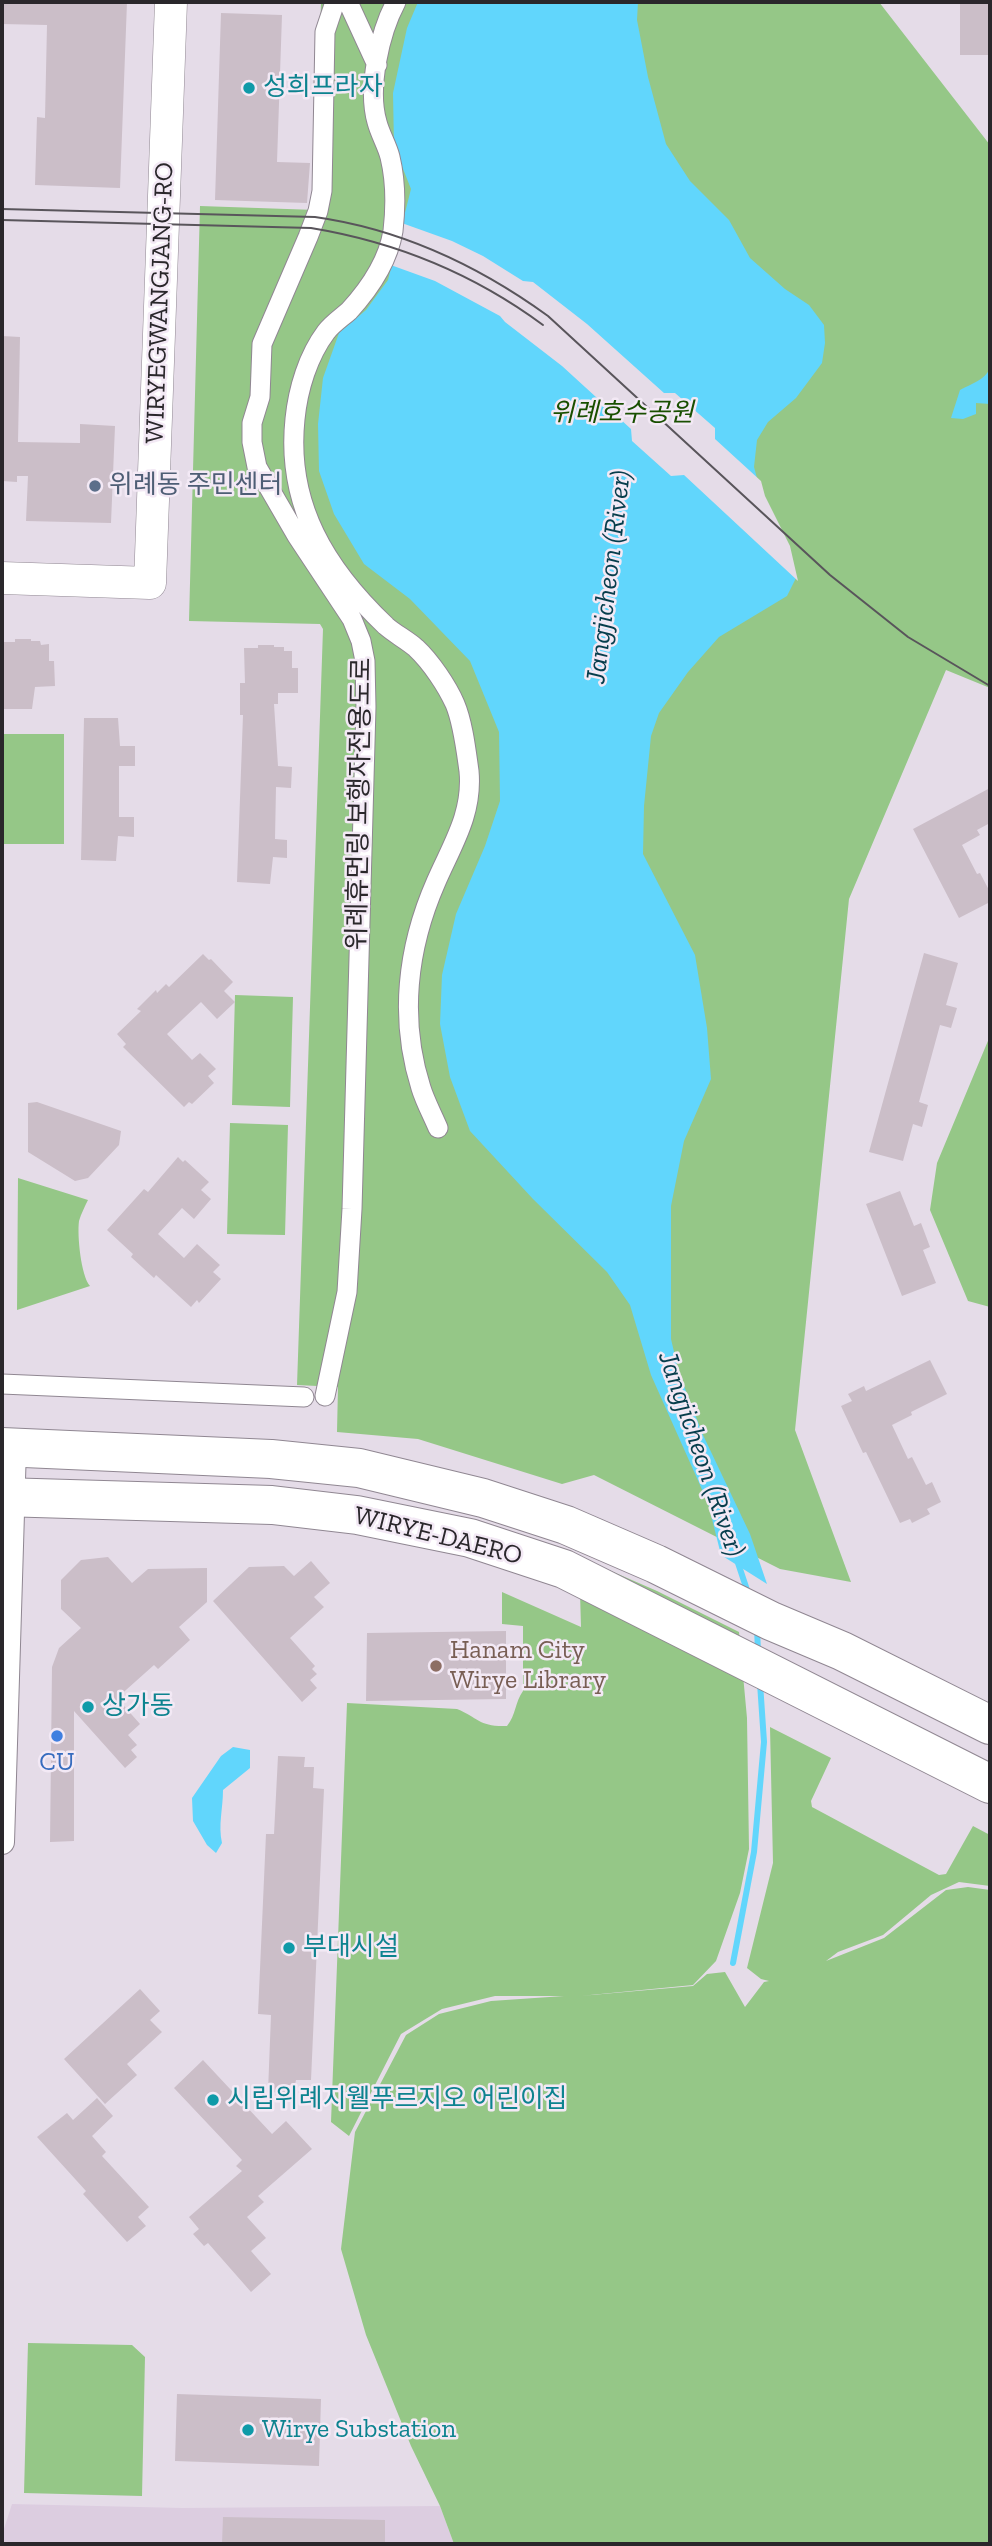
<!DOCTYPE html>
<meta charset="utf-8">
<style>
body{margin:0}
#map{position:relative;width:992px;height:2546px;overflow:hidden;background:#e5dce8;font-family:"Zilla Slab",serif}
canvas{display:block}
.frame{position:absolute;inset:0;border:4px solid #2a272b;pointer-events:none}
</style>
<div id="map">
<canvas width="992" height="2546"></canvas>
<div class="frame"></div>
</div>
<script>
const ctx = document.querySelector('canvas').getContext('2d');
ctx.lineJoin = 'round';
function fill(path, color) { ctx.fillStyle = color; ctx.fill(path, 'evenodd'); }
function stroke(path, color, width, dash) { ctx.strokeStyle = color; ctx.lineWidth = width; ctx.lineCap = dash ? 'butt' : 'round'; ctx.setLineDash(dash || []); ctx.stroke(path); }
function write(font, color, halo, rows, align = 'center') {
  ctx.font = font + ' "Zilla Slab","Noto Sans KR",serif'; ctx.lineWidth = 5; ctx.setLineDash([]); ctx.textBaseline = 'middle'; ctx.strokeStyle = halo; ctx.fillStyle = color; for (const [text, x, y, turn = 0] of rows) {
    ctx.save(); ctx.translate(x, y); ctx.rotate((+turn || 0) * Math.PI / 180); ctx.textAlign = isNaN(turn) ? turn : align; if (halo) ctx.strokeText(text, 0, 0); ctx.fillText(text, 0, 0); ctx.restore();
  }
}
const built = new Path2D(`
 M12 2504 182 2508 440 2506 454 2544H2V2535Z`);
const green = new Path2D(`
 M321 2H879L990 145V688L946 670 849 899 795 1430 851 1582 780 1569 594 1475 562 1484 418 1439 337 1432 338 1387 297 1385 323 629 320 624 189 621 200 206 316 210Z
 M2 734H64V844H2Z
 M235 995 293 997 290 1107 232 1105Z
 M990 1036V1307L968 1301 930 1210 937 1163Z
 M230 1123 288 1125 285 1235 227 1234Z
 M18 1178 88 1200C85 1206 81 1214 79 1221 77 1235 81 1276 90 1286L17 1310Z
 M579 1557 657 1591 739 1632 747 1718 749 1849 740 1893 716 1961 693 1985 580 1996 693 1986 707 1974 725 1972 745 2007 764 1982 769 1981 761 1979 747 1968 773 1863 770 1727 831 1758 811 1801 812 1807 939 1875 946 1874 973 1826 990 1835V1886L959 1882 931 1895 883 1935 838 1952 826 1961 884 1938 946 1890 968 1887 990 1890V2544H454L440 2506 411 2446 366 2335 341 2249 355 2132 406 2035 439 2014 491 2001 564 1996H495L442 2009 401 2034 349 2136 331 2122 347 1703 457 1709C479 1718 479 1727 507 1726 516 1715 515 1702 523 1691V1626L502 1624V1592L581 1627Z
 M28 2343 132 2345 145 2357 142 2496 24 2493Z`);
const water = new Path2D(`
 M418 2H638L637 20 648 77 666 144 690 181 729 220 750 258 785 289 809 305 824 325 825 343 822 363 796 398 768 422 757 440 754 467 762 497 796 578 787 596 719 637 688 672 659 713 651 736 644 806 643 854 695 955 707 1028 711 1079 684 1141 671 1206V1339L679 1373 703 1435 750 1534 767 1584 721 1555 708 1503 651 1375 630 1305 607 1272 533 1199 470 1131 450 1077 440 1024 442 975 456 914 485 846 500 801 499 732 470 661 410 599 364 564 334 514 319 471 318 424 323 378 339 333 366 310 388 280 411 189 394 146 393 93 407 28Z
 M990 368V404L976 403V414L963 419 951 418 960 390C971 384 985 380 990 368Z
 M233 1747 250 1750V1768L223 1790C223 1809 218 1825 222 1843L216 1853 207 1845 193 1821 192 1798 221 1756Z`);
const pier = new Path2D(`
 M399 222 452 241 483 256 523 281 533 282 587 324 664 393H675L715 428V439L761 481 765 496 790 546 798 581 684 475 671 476 632 441 631 429 562 366 505 322 500 316 435 281 388 264Z`);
const stream = new Path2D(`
 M737 1560 748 1593
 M757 1628 758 1652
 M733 1963 754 1852 764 1742 760 1683`);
const building = new Path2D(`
 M2 2H127L120 188 35 185 37 117 45 118 47 25 2 24Z
 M960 2H990V55H960Z
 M221 13 282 15 277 162 310 163 307 203 215 200Z
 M2 336 20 337 18 442 80 443V424L115 426 111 523 26 521 28 476H17V482L2 481Z
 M15 639H31V641H40L41 645 49 644V661H54L55 686 35 687 32 709H2V642H15Z
 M258 645H274V647H284V651H292V668H298V693H278V704H274L278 766 292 767 291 788 276 787 275 839 287 840V858L273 857 270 884 237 882 243 715H240V683H245L244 648H258Z
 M84 718H118L120 746H135V766H119V817H134V837L118 836 116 861 81 860Z
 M990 788V823L977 830 980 835 962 845 977 874 980 873 990 892V902L959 918 913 829Z
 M924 953 958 963 946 1005 957 1008 951 1028 940 1025 919 1102 928 1105 922 1127 913 1124 903 1161 869 1152Z
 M203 954 209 960 211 959 233 982 224 991 235 1002 217 1019 201 1002 167 1034 192 1060 200 1053 216 1069 208 1076 214 1083 192 1104 189 1102 184 1107 123 1047 126 1044 117 1034 141 1011 137 1009 156 990 157 993 166 984 169 987Z
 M37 1102 121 1131 119 1145 88 1178 75 1181 28 1152V1103Z
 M178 1157 183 1162 185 1160 209 1182 201 1190 211 1199 194 1219 182 1208 158 1234 184 1258 197 1244 220 1265 213 1272 221 1279 199 1303 197 1300 191 1307 156 1275 154 1278 131 1257 133 1254 107 1230 144 1189 148 1192Z
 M900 1191 914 1226 921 1223 930 1247 923 1250 936 1283 902 1296 866 1204Z
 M930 1360 947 1394 911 1412 912 1415 892 1425 908 1459 912 1457 926 1485 932 1482 941 1502 927 1509 930 1514 912 1523 910 1519 900 1523 866 1452 863 1453 841 1406 852 1401 848 1394 864 1386 866 1391Z
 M108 1557 132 1583 148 1569 207 1568V1602L179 1627 190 1640 158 1669 154 1665 117 1698 140 1724 128 1735 137 1745 131 1750 137 1757 125 1768 74 1711V1841L50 1842 52 1667 59 1648 81 1628 61 1609V1580L81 1560Z
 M311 1561 330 1583 314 1597 324 1607 290 1638 315 1666 312 1669 317 1674 310 1680 317 1688 302 1702 213 1601 249 1567 284 1566 294 1576Z
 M506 1631V1699L366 1701 367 1633Z
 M278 1756 305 1757 304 1767H314L313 1788 324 1789 311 2080H296L295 2085H287V2093L268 2092 271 2015 258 2014 266 1834H274Z
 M140 1989 160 2011 150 2020 162 2032 127 2064 137 2075 105 2104 64 2059Z
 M203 2060 272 2134 286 2121 312 2149 258 2196 264 2202 247 2217 266 2238 251 2251 271 2274 251 2292 208 2243 204 2246 193 2234 199 2229 189 2217 242 2171 236 2166 242 2160 174 2088Z
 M97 2098 113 2116 92 2136 106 2152 102 2156 149 2207 138 2217 146 2226 127 2242 83 2194 86 2191 37 2137 67 2113 73 2120Z
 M177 2394 321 2399 319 2466 175 2461Z
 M223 2517 385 2520V2544H222Z`);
const pedestrian = new Path2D(`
 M348 2 377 65
 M396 2C380 32 367 88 377 122 380 134 387 145 390 157 396 182 396 205 393 231 388 262 370 288 349 311 341 318 332 324 326 332 308 356 298 389 295 419 286 505 326 569 386 626 395 634 407 640 416 648 431 662 447 686 455 704 463 723 466 750 469 771 473 814 452 845 436 882 407 948 399 1019 421 1088 425 1101 432 1114 438 1128
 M2 1384 304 1397
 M325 1396 347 1292 352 1209 366 707 365 661 361 641 352 619 297 536 257 467 252 442V423L260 397 262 344 308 237 318 211 322 191 325 32 335 2`);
const minor = new Path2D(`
 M2 1842 14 1447`);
const tertiary = new Path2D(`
 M2 578 150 583 171 2`);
const primary = new Path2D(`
 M2 1447 271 1459 359 1468 483 1498 566 1525 656 1564 771 1621 842 1651 990 1725
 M2 1497 272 1505 357 1515 470 1538 564 1569 990 1784`);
const tram = new Path2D(`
 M2 209 315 217C400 229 479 266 548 316L830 575 908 637 990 686
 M2 220 311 228C396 242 474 274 543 325`);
const markers = [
 [249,88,7,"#0f9aa8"],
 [95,486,7,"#5c6f8a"],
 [436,1666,7,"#8d6e63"],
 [88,1707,7,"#0f9aa8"],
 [57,1736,7,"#3f7fe0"],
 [289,1948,7,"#0f9aa8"],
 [213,2100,7,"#0f9aa8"],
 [248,2430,7,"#0f9aa8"]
];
const cultureNames = [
 ["성희프라자",263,88],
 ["상가동",102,1707],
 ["부대시설",303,1948],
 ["시립위례지웰푸르지오 어린이집",227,2100],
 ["Wirye Substation",262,2430]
];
const streetNames = [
 ["WIRYEGWANGJANG-RO",160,303,-88],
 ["위례휴먼링 보행자전용도로",360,804,-89],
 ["WIRYE-DAERO",438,1536,14]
];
const parkNames = [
 ["위례호수공원",622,414]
];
const serviceNames = [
 ["위례동 주민센터",109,486]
];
const educationNames = [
 ["Hanam City",450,1651],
 ["Wirye Library",450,1681]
];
const shopNames = [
 ["CU",57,1763]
];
const waterNames = [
 ["Jangjicheon (River)",609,577,-83],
 ["Jangjicheon (River)",701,1454,71]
];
fill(built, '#dccde0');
fill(green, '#95c787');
fill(water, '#61d6fc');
fill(pier, '#e5dce8');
stroke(stream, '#61d6fc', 6);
fill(building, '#cbbec8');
stroke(pedestrian, '#908792', 21);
stroke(minor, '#908792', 26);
stroke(tertiary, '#908792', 33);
stroke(primary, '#908792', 40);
stroke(pedestrian, '#fff', 19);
stroke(minor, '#fff', 24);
stroke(tertiary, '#fff', 32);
stroke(primary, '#fff', 38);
stroke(tram, '#59555b', 2);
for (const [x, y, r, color] of markers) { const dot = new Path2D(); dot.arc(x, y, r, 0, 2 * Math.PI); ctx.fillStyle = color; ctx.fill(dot); stroke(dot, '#f3e9f5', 2.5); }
write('26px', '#0d838f', '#f3e9f5', cultureNames, 'left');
write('26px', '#2a272b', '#f3e9f5', streetNames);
write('italic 26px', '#194f00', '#f3e9f5', parkNames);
write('26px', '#4e5e75', '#f3e9f5', serviceNames, 'left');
write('26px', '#785e54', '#f3e9f5', educationNames, 'left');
write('26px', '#366cbe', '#f3e9f5', shopNames);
write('italic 28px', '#063d4c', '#f3e9f5', waterNames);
</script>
